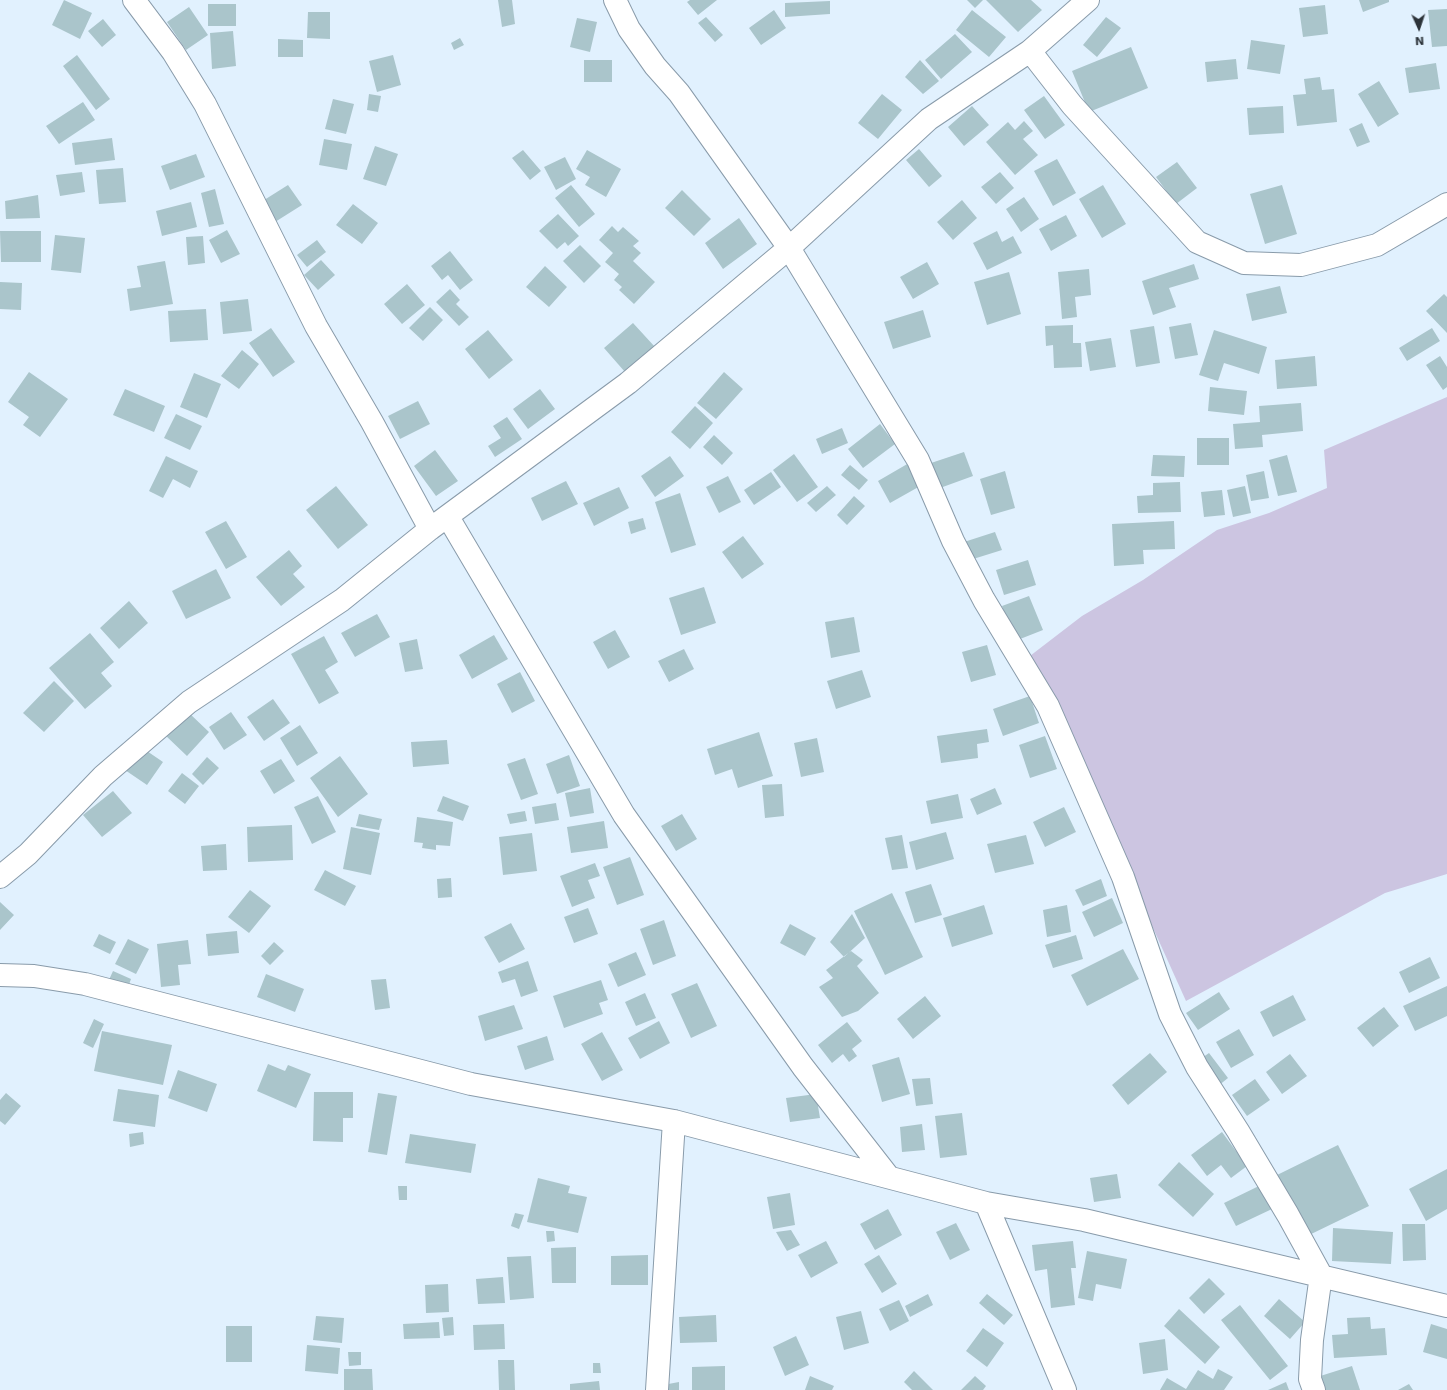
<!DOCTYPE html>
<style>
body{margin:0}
#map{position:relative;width:1447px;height:1390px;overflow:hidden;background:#e1f1fe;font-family:"DejaVu Sans",sans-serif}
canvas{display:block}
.north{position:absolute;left:1399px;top:8px;width:40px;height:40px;-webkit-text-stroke:3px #e1f1fe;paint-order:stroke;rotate:177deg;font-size:11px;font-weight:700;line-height:16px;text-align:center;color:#2c3339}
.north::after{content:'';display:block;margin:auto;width:14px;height:18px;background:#2c3339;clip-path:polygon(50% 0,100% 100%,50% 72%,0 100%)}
</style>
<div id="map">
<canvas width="1447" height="1390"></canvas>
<div class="north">N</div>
</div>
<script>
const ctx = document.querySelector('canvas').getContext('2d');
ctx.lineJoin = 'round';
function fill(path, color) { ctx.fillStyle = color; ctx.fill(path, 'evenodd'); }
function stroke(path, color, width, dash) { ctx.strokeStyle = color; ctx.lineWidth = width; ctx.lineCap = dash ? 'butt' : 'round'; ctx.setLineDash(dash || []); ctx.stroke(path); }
const green = new Path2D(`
 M1447 397V874L1385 893 1186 1001 1051 702 1026 659 1082 616 1143 580 1217 530 1269 513 1327 488 1324 450Z`);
const building = new Path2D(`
 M64 0 92 13 80 39 52 25Z
 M498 0H512L515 24 502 27Z
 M690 0H717L698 15 687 2Z
 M967 0H983L975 8Z
 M986 0H1031L1042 10 1018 32Z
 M1359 0H1389V2L1363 12Z
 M830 1V14L785 17V3Z
 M208 4H236V26H208Z
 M1325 5 1328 34 1303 37 1299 8Z
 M189 7 208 35 186 50 167 22Z
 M1447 9V46L1432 47 1428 10Z
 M774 10 786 28 761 45 749 28Z
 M972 10 1006 37 989 57 956 30Z
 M308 12H330V39L307 38Z
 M706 17 723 35 715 42 698 23Z
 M1106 17 1121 28 1097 57 1083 45Z
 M577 18 597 22 590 52 570 47Z
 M103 19 116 35 102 47 88 31Z
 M233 31 236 66 212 69 210 33Z
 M955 34 972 52 941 79 925 60Z
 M460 38 464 45 454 50 451 43Z
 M278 39 303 40V57H278Z
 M1251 40 1285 45 1280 74 1247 69Z
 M1131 47 1148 88 1089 112 1072 71Z
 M77 55 110 99 96 110 63 66Z
 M393 55 401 85 377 92 369 61Z
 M1236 59 1238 79 1207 82 1205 62Z
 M584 60H612V82H584Z
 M920 60 939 81 923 94 905 77Z
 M1436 63 1440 89 1409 93 1405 68Z
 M1320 77 1322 90 1334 89 1337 122 1297 126 1293 95 1306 94 1304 79Z
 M1379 81 1399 114 1378 127 1358 94Z
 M369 94 381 96 378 112 367 110Z
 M882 94 902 110 878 139 858 123Z
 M1044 96 1065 125 1045 139 1024 110Z
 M333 99 354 104 346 134 325 129Z
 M83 102 95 120 59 144 46 126Z
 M972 106 989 125 964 146 948 127Z
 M1283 106 1284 133 1249 135 1247 108Z
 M1024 121 1033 131 1023 139 1038 155 1015 175 986 142 1008 122 1015 130Z
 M1362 123 1370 142 1357 147 1349 129Z
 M112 138 115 160 75 165 72 143Z
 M324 139 352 144 347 170 319 165Z
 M375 146 398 154 386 186 363 179Z
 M919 149 942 176 929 187 906 160Z
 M523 150 541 171 530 180 512 158Z
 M587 150 621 169 606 197 585 185 590 177 576 169Z
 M196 154 205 177 170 190 161 166Z
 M565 157 576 179 556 190 544 167Z
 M1057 159 1076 193 1053 206 1034 171Z
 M1177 162 1197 188 1176 204 1156 177Z
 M123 168 126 202 99 204 96 170Z
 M82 172 85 192 60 196 56 175Z
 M1000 172 1014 188 996 204 981 187Z
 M288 185 302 205 275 222 261 202Z
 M571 185 595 214 579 227 555 198Z
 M1103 185 1126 224 1102 238 1079 199Z
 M1282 185 1297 234 1265 244 1250 194Z
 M215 189 224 224 209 227 201 193Z
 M682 190 711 219 694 236 665 208Z
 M38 195 40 218 6 219 5 201Z
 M1024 197 1039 219 1021 232 1006 209Z
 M962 200 977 218 953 240 937 222Z
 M191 202 197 227 162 236 156 211Z
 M353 204 378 223 362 244 336 225Z
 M558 214 579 236 568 246 565 242 557 249 539 231Z
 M1066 215 1077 236 1051 251 1039 229Z
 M739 218 757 244 723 269 705 243Z
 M612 226 618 232 623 227 639 241 633 246 641 253 633 261 655 282 634 304 619 290 622 287 614 280 619 274 605 262 613 253 599 240Z
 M227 230 240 254 221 263 209 240Z
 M0 231H41V262H1Z
 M997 231 1002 242 1013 236 1022 253 987 270 973 243Z
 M55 235 85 238 81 273 51 270Z
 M203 236 205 263 188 265 186 237Z
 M317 240 326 252 307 267 297 255Z
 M580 245 601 266 584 283 563 261Z
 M450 251 473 280 460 290 448 275 442 280 431 266Z
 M321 260 335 275 318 290 304 275Z
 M165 261 173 304 130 311 127 289 141 287 137 266Z
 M927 262 939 284 913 299 900 277Z
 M1194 264 1199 279 1169 288 1176 307 1153 315 1142 281Z
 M545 266 567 287 549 307 526 287Z
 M1089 269 1091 295 1075 297 1077 317 1062 319 1058 272Z
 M1009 272 1021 314 987 325 974 282Z
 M0 282 22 283 21 310 0 309Z
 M407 284 425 305 402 324 384 304Z
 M1280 286 1287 313 1252 321 1246 294Z
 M450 289 460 300 456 304 469 317 459 326 436 302Z
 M1444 294 1447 297V333L1426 311Z
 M248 299 252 331 223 334 220 302Z
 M430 307 443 320 423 341 409 328Z
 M206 309 208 340 170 342 168 311Z
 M923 310 931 337 893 349 884 322Z
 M633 323 655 347 625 372 604 348Z
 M1191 323 1198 355 1175 359 1169 327Z
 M1073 325V343H1081L1082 367 1054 368 1053 345 1046 346 1045 326Z
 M1154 326 1160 363 1136 367 1130 330Z
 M271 328 295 362 273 377 249 343Z
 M1432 328 1440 341 1407 361 1399 348Z
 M488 330 513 360 489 379 465 349Z
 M1214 330 1267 347 1259 374 1224 363 1218 381 1199 375Z
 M1111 338 1116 367 1090 371 1085 342Z
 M242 350 259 364 239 389 221 376Z
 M1315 356 1317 386 1277 389 1275 360Z
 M1440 356 1447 367V387L1443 390 1426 365Z
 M29 372 68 399 40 437 23 425 29 417 8 402Z
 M724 372 743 389 716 419 697 403Z
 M194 373 221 384 207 418 180 407Z
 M1210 387 1247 391 1244 415 1208 411Z
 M125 389 165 406 154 432 113 415Z
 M540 389 555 409 528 429 513 409Z
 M418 401 430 424 400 439 388 416Z
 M1301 403 1303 431 1262 435 1263 447 1235 449 1233 424 1260 422 1259 406Z
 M695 406 713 423 690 449 671 432Z
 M176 414 202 426 190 450 164 438Z
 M507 417 522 439 495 457 488 446 501 438 493 426Z
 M880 424 895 444 863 468 848 449Z
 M842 428 848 443 822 454 816 439Z
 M714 435 733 453 722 465 703 447Z
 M1197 438H1229V465H1197Z
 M435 450 458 481 436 496 414 466Z
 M964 452 973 476 940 488 931 463Z
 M794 454 818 487 797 502 773 470Z
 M1153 455 1185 456 1184 477 1151 476Z
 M1287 455 1297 492 1278 496 1269 460Z
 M166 456 198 471 190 488 173 479 163 498 149 491Z
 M670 456 684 476 655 497 641 476Z
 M909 463 922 485 890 503 878 481Z
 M850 465 868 480 859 490 841 475Z
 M1005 471 1015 508 991 515 980 479Z
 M1264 471 1269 498 1251 501 1246 475Z
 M771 472 781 487 754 505 744 490Z
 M728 476 741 502 719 513 706 487Z
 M566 481 578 504 542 521 531 498Z
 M1180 482 1181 512 1138 513 1137 496 1153 495V483Z
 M336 486 368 525 338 549 306 510Z
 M827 486 836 495 816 512 807 503Z
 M1245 486 1251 513 1233 517 1227 490Z
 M619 487 629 508 594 526 583 503Z
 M1222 490 1225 515 1204 517 1201 492Z
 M680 493 696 545 671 553 655 502Z
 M854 496 865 506 847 525 837 515Z
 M643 518 646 529 631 534 628 522Z
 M226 521 247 557 226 569 205 532Z
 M1174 521 1175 549 1143 550 1144 564 1114 566 1112 524Z
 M995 532 1002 550 970 560 964 542Z
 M743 536 764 564 742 579 722 552Z
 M289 550 302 566 293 574 305 587 281 606 256 577Z
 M1028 560 1036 585 1004 595 996 570Z
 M216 569 231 598 186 619 172 591Z
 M704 587 716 623 681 635 669 598Z
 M1029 596 1043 630 1015 641 1002 606Z
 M129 601 148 623 119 649 100 628Z
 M377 614 390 637 355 657 341 633Z
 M854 617 860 652 831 658 825 622Z
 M615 630 630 657 608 669 593 642Z
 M90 633 114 662 101 673 112 686 85 709 49 668Z
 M494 635 508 659 472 679 459 655Z
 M324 636 338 662 325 670 339 693 319 704 291 654Z
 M417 639 423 669 405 672 399 643Z
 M987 645 996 675 971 682 962 652Z
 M684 649 694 669 669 682 658 661Z
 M862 670 871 697 836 709 827 681Z
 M520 672 535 701 512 713 497 684Z
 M54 681 74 701 44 732 23 713Z
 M1030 696 1039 723 1003 736 993 709Z
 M273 699 290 723 264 741 247 717Z
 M188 712 209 732 187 756 165 735Z
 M231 712 247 735 224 750 209 727Z
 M300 725 318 753 297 766 280 738Z
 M987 729 989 742 977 744 978 758 941 763 937 736Z
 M759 732 773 776 738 788 732 769 715 775 707 749Z
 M1045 736 1057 769 1030 778 1019 745Z
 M817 738 824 772 801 777 794 743Z
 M447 740 449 764 413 767 411 742Z
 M141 747 163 762 147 785 125 770Z
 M569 755 580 786 557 794 546 764Z
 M340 756 368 794 338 817 310 778Z
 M207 757 219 768 203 785 192 774Z
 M525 758 538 794 521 800 507 764Z
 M281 759 295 781 274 794 260 771Z
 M182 773 199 786 185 804 168 791Z
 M782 784 784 816 765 818 762 785Z
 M590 788 594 813 570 817 565 793Z
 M995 788 1002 804 977 815 970 799Z
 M113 791 132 813 102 837 83 815Z
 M958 794 963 818 931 824 926 801Z
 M318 796 336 832 312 844 294 807Z
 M443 796 469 806 463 821 437 811Z
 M556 803 559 820 535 824 532 807Z
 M1064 807 1076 832 1045 847 1033 822Z
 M525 811 527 821 510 824 507 814Z
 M359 814 382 819 379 830 356 826Z
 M682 814 697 839 676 851 661 826Z
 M417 817 453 822 450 846 436 845V850L422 848 423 843 414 842Z
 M604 821 608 848 571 853 567 827Z
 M292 825 293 860 248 862 247 827Z
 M351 827 380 833 371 875 343 869Z
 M946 832 954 859 916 870 909 842Z
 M532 833 537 871 503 875 499 837Z
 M902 835 908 868 892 870 885 838Z
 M1026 835 1034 864 995 873 987 844Z
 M226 844 227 870 203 871 201 846Z
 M630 857 644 895 617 905 603 867Z
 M595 863 600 876 588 880 595 898 572 907 560 876Z
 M325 870 356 886 345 906 314 890Z
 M451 878 452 897 438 898 437 879Z
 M1101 879 1107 896 1083 906 1075 890Z
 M931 884 942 915 915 923 905 892Z
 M250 890 271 906 249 933 228 917Z
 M892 893 923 957 885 975 854 911Z
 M1112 898 1123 923 1094 937 1082 912Z
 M0 902 14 915 0 930Z
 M984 905 993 934 952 947 943 918Z
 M1067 905 1071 932 1047 937 1043 910Z
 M588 908 598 934 574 943 564 917Z
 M852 914 865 938 844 957 830 942Z
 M664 920 676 956 653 965 640 929Z
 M511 923 525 949 499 963 484 937Z
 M790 924 816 938 805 956 780 943Z
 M237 931 239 953 208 956 206 934Z
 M99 934 116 942 110 954 93 946Z
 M1076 935 1083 959 1053 968 1045 945Z
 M128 939 149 949 136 974 115 964Z
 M188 940 191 964 178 965 180 985 161 987 157 944Z
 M274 942 284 951 270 965 261 956Z
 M1123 949 1139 979 1087 1006 1071 975Z
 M851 951 863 960 857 966 879 993 858 1011 842 1017 819 987 833 978 826 970Z
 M636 952 646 975 618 987 608 964Z
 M1430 957 1440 978 1409 993 1399 972Z
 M528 961 538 991 521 997 515 979 502 983 498 972Z
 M113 971 131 979 127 990 108 982Z
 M266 974 304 989 295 1012 257 997Z
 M386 979 390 1008 375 1010 371 980Z
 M601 980 608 1000 599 1003 603 1014 564 1028 553 996Z
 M697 983 717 1026 691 1038 671 994Z
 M1447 986V1016L1415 1031 1403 1006Z
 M1219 992 1230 1009 1198 1030 1186 1013Z
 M645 993 656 1018 636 1026 625 1002Z
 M1293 995 1306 1020 1273 1037 1260 1012Z
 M925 996 941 1016 913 1039 897 1019Z
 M514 1005 523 1029 485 1041 478 1016Z
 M1384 1007 1399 1026 1373 1047 1357 1028Z
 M94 1019 104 1024 93 1048 83 1043Z
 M659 1021 670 1043 640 1059 628 1038Z
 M847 1022 862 1041 852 1049 857 1056 849 1062 843 1054 832 1063 818 1045Z
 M1239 1029 1254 1055 1231 1068 1216 1042Z
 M102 1031 172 1045 163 1085 94 1071Z
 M602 1032 623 1070 602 1081 581 1044Z
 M547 1036 554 1060 525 1070 517 1046Z
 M1150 1053 1167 1072 1128 1105 1112 1085Z
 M1209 1053 1228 1078 1218 1086 1199 1060Z
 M1290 1054 1307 1076 1282 1094 1266 1072Z
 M899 1057 910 1094 882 1102 872 1065Z
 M268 1064 285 1071 288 1065 311 1074 296 1108 257 1091Z
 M178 1070 217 1084 207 1112 168 1098Z
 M930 1078 933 1104 916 1106 912 1079Z
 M1255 1079 1270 1100 1247 1116 1232 1095Z
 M118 1089 159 1095 155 1127 113 1121Z
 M314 1092H353V1118H343V1142L313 1141Z
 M6 1093 21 1106 5 1125 0 1121V1100Z
 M378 1093 397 1096 387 1155 368 1152Z
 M816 1094 820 1118 790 1122 786 1098Z
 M962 1113 967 1155 940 1158 935 1116Z
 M922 1124 925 1150 902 1152 900 1127Z
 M143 1132 144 1144 130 1147 129 1134Z
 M1222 1132 1247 1166 1231 1178 1221 1165 1207 1176 1191 1155Z
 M410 1134 476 1144 471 1173 405 1163Z
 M1338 1145 1369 1206 1305 1237 1275 1176Z
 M1179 1162 1214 1194 1193 1217 1158 1185Z
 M1447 1169V1209L1426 1221 1409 1189Z
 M1117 1174 1121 1198 1094 1202 1090 1178Z
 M538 1178 570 1186 568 1193 587 1197 578 1233 527 1222Z
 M1261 1185 1272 1209 1236 1226 1224 1203Z
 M398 1186H407V1200H399Z
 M790 1193 795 1225 773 1229 767 1197Z
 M888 1209 902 1235 875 1250 860 1224Z
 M515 1213 524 1215 519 1229 511 1226Z
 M956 1223 970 1250 950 1260 936 1232Z
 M1402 1224H1425L1426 1260 1403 1261Z
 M1333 1228 1393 1232 1391 1264 1332 1261Z
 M791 1230 800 1245 787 1251 776 1232Z
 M546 1231H554L555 1241 547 1242Z
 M826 1241 838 1263 811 1278 798 1255Z
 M1073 1241 1076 1268H1071L1075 1305 1051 1308 1047 1269 1035 1271 1032 1245Z
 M576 1247V1283H552L551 1248Z
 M1087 1251 1127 1259 1121 1289 1096 1284 1093 1301 1078 1298Z
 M648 1255V1285H611V1256Z
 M879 1255 897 1284 882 1293 864 1264Z
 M531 1256 534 1298 510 1300 507 1257Z
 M503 1277 505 1303 478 1304 476 1279Z
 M1209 1278 1225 1294 1204 1314 1189 1298Z
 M448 1284 449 1312 426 1313 425 1285Z
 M928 1294 933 1305 910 1317 905 1306Z
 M987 1294 1013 1315 1004 1325 979 1303Z
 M1279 1299 1305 1322 1290 1339 1264 1316Z
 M899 1300 909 1321 890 1331 879 1309Z
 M1240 1305 1288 1366 1270 1380 1221 1320Z
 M1179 1309 1220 1347 1205 1364 1164 1326Z
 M861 1311 869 1343 844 1350 836 1317Z
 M716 1315 717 1342 680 1343 679 1317Z
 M316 1316 344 1318 342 1343 313 1340Z
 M453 1317 454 1335 444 1336 442 1318Z
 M1370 1317 1371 1329 1385 1328 1387 1355 1334 1358 1332 1335 1348 1334 1347 1318Z
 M439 1322 440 1338 404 1339 403 1324Z
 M504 1324 505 1349 474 1350 473 1325Z
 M1431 1324 1447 1329V1359L1423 1352Z
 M226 1326H252V1362H226Z
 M983 1328 1004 1343 987 1367 966 1351Z
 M796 1336 809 1365 785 1376 773 1347Z
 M1165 1339 1168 1370 1143 1374 1139 1343Z
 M307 1345 340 1348 338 1374 305 1371Z
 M348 1352H361V1365L349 1366Z
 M498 1360H514L515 1390H499Z
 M593 1363H600L601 1373H593Z
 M725 1366V1390H692V1367Z
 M1352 1366 1360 1390H1318L1314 1378Z
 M344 1369H372L373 1390H344Z
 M1218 1369 1233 1377 1224 1390H1160L1167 1378 1186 1389 1198 1370 1213 1379Z
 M914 1371 933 1390H912L904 1382Z
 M810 1376 834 1386 832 1390H805Z
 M975 1376 986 1386 983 1390H961Z
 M599 1381 600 1390H570V1384Z
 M679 1382V1390H663V1385Z
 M1286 1382 1289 1390H1268Z
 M1409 1384 1413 1390H1398Z`);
const street = new Path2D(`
 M134 0 173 52 205 104 316 326 372 422 430 529
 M615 0 629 29 655 66 679 93 789 248 918 460 953 541 984 600 1048 706 1123 877 1170 1014 1197 1067 1238 1131 1288 1215 1321 1275 1312 1340 1310 1379 1314 1390
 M1030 51 1072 105 1197 242 1244 263 1301 265 1377 245 1447 204
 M448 517 624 815 803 1067 888 1176
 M0 877 28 854 103 776 189 702 342 600 430 529 628 383 789 248 929 119 1030 51 1088 0
 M0 975 34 976 85 984 471 1084 674 1121 986 1203 1084 1220 1447 1306
 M986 1203 1065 1390
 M657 1390 674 1121`);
fill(green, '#ccc5e1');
fill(building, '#aac5cb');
stroke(street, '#899baa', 24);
stroke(street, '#fff', 22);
</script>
